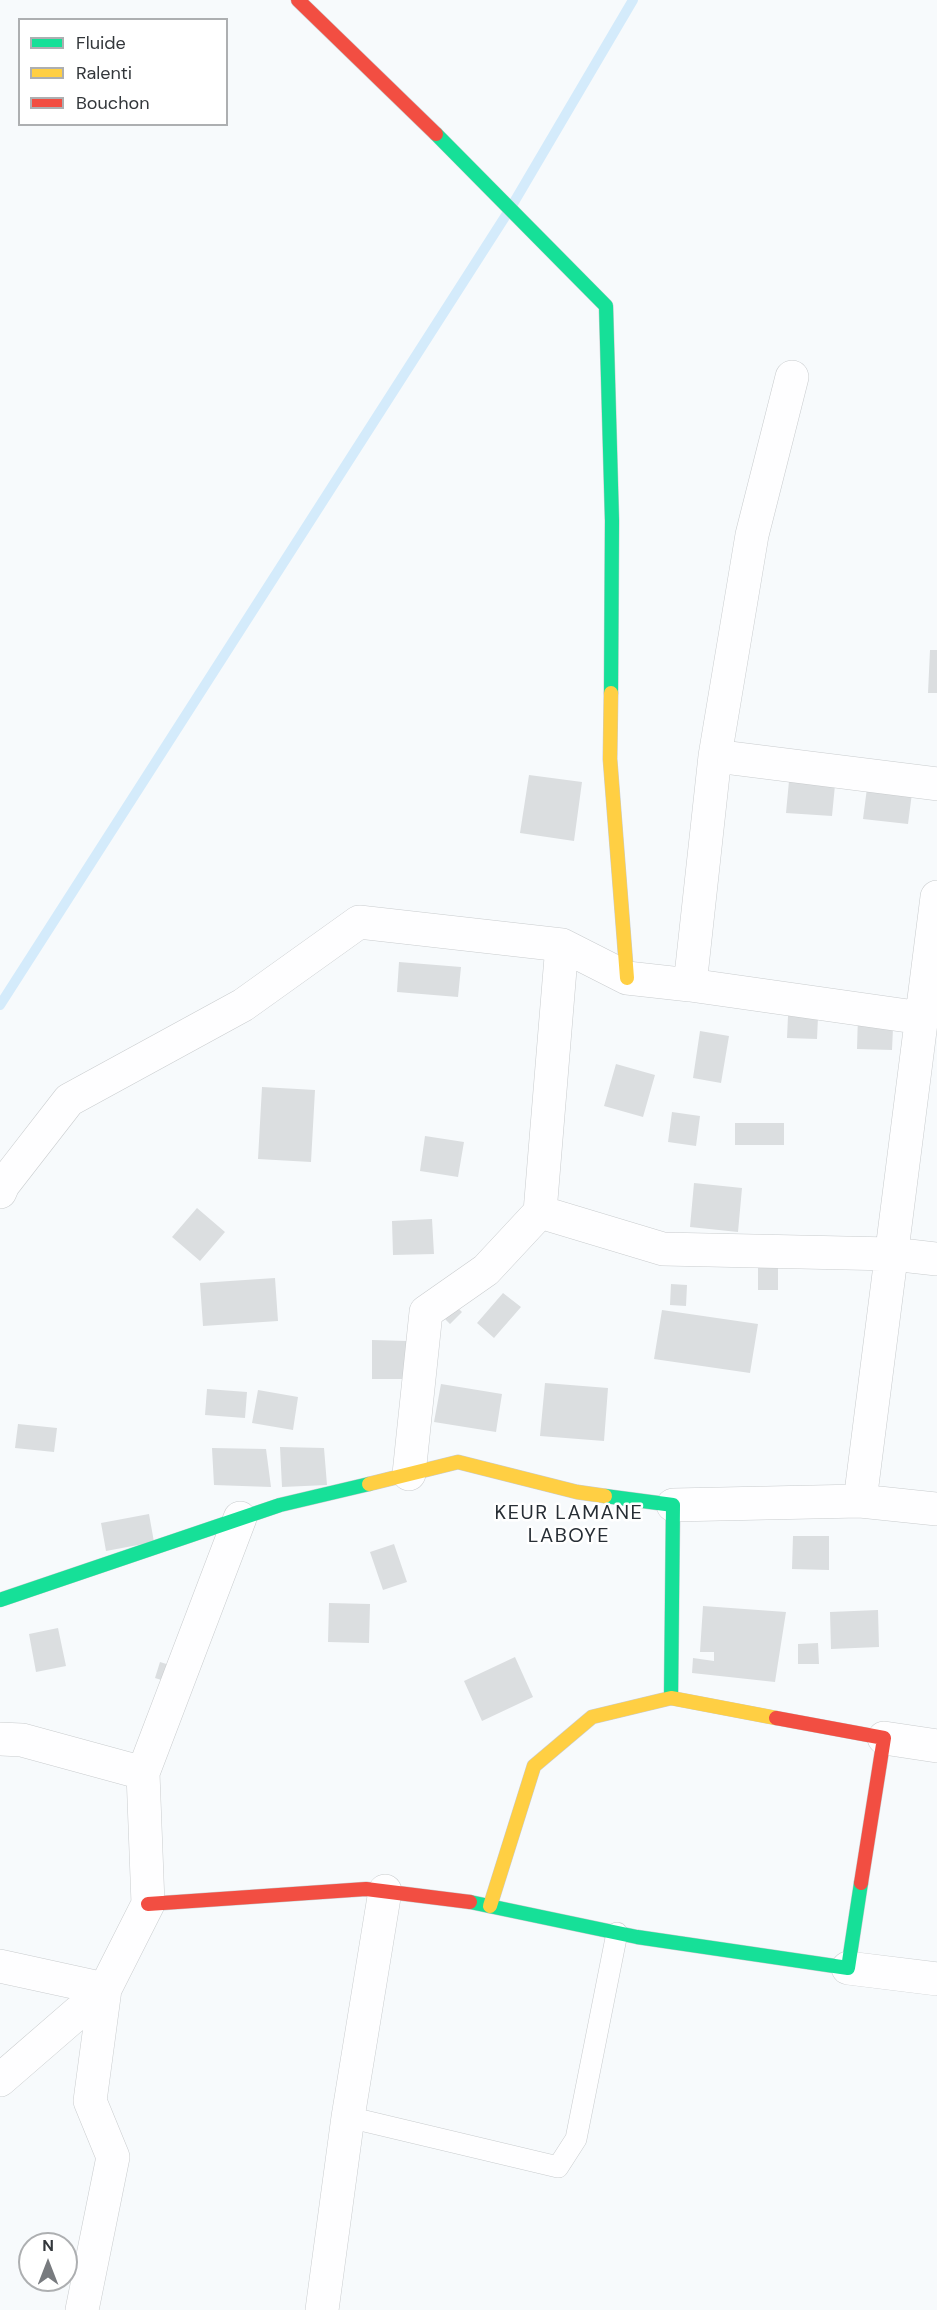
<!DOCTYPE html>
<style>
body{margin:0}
#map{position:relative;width:937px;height:2310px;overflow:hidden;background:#f7fafc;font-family:"DM Sans",sans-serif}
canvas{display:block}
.legend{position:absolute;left:18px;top:18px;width:210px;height:108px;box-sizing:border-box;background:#fff;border:2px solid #adafb1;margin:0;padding:8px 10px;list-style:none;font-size:18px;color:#33373b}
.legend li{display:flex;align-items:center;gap:12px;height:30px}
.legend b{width:30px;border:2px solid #adafb1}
.north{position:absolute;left:18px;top:2232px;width:60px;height:60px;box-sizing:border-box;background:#fff;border:2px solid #adafb1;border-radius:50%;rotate:0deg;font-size:16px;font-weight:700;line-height:24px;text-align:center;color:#33373b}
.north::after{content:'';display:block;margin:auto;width:21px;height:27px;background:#787b7f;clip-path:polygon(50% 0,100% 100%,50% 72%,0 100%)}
</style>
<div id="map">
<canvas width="937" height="2310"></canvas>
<ul class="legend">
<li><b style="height:8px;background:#16e098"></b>Fluide</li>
<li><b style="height:8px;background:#ffcf43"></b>Ralenti</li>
<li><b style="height:8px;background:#f24e42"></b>Bouchon</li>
</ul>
<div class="north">N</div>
</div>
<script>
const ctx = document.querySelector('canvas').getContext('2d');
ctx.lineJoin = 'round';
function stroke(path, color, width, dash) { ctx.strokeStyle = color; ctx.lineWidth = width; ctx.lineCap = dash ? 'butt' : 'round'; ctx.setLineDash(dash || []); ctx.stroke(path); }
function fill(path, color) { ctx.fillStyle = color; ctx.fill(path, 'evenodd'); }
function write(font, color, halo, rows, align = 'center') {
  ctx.font = font + ' "DM Sans",sans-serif'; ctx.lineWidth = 5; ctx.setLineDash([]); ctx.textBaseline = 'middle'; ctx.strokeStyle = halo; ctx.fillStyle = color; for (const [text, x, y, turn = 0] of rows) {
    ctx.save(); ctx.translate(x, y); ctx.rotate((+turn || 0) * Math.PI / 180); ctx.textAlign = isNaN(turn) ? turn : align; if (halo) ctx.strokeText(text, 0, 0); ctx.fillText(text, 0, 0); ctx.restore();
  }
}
const stream = new Path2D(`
 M0 1005 510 209 633 0`);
const building = new Path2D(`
 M930 650H937V693H928Z
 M529 775 582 782 574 841 520 833Z
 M789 781 835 785 832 816 786 813Z
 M867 788 912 793 908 824 863 819Z
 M399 962 461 967 458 997 397 992Z
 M858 1015 893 1028 892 1050 857 1049Z
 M788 1016 818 1017 817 1039 787 1038Z
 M700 1031 729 1036 721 1083 693 1078Z
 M616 1064 655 1075 643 1117 604 1106Z
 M262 1087 315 1090 311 1162 258 1159Z
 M672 1112 700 1116 696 1146 668 1142Z
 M735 1123H784V1145H735Z
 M425 1136 464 1142 458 1177 420 1171Z
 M694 1183 742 1188 738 1232 690 1227Z
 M197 1208 225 1232 200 1261 172 1237Z
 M432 1219 434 1254 393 1255 392 1221Z
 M758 1264H778V1290H758Z
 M275 1278 278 1321 203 1326 200 1283Z
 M671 1284 687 1285 686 1306 670 1305Z
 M503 1293 521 1307 494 1338 477 1323Z
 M456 1306 462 1312 450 1324 443 1317Z
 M662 1310 758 1324 750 1373 654 1359Z
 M372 1340 408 1341 407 1379H372Z
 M545 1383 608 1388 604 1441 540 1436Z
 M441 1384 502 1394 496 1432 434 1422Z
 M207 1389 247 1392 245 1418 205 1415Z
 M258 1390 298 1397 293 1430 252 1423Z
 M18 1424 57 1428 54 1452 15 1448Z
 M280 1447 324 1448 327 1485 282 1487Z
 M212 1448 266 1449 271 1487 214 1485Z
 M149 1514 154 1542 106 1551 101 1523Z
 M793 1536H829V1570L792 1569Z
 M394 1544 407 1582 383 1590 370 1552Z
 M329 1603 370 1604 369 1643 328 1642Z
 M703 1606 786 1612 775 1682 692 1673 693 1658 714 1661V1652H700Z
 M878 1610 879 1647 831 1649 830 1612Z
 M58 1628 66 1666 36 1672 29 1634Z
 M818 1643 819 1664H798V1644Z
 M515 1657 533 1697 482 1721 464 1681Z
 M160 1662 176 1667 171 1683 155 1678Z`);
const lane = new Path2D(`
 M348 2117 558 2167 576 2139 617 1933`);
const street = new Path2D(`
 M715 756 752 535 792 377
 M922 1018 690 985 715 756 937 784
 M0 1192 3 1185 69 1100 243 1005 359 922 562 945
 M540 1212 562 945 627 978 690 985
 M409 1474 426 1312 486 1270 540 1212 663 1249 892 1254 937 1259
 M860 1501 937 1509
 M673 1505 860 1501 937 897
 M884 1738 937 1746
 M0 1739 22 1740 143 1773 240 1518
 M0 1966 105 1989 148 1904 143 1773
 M848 1968 937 1979
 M0 2080 105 1989 90 2101 113 2157 82 2310
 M322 2310 348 2117 385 1891`);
const fast = new Path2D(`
 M436 134 606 306 612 521 611 693
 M605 1496 673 1505 671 1698
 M0 1600 280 1505 369 1484
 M470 1902 637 1937 848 1968 861 1883`);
const slow = new Path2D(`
 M611 693 610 759 627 978
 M369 1484 458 1462 577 1492 605 1496
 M490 1906 534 1766 592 1717 671 1698 776 1718`);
const jam = new Path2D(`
 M298 0 436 134
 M776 1718 884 1738 861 1883
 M148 1904 366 1889 470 1902`);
const quarterNames = [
 ["KEUR LAMANE",569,1514],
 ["LABOYE",569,1537]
];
stroke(stream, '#d4ebfb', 10);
fill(building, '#dbdee0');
stroke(lane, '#c9ccce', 22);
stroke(street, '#c9ccce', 34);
stroke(fast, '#c9ccce', 15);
stroke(slow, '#c9ccce', 15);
stroke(jam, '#c9ccce', 15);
stroke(lane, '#fefeff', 21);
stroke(street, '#fefeff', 33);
stroke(fast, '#16e098', 14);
stroke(slow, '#ffcf43', 14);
stroke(jam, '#f24e42', 14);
ctx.letterSpacing = '1.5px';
write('20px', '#272e35', '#fff', quarterNames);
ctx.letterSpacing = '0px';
</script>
